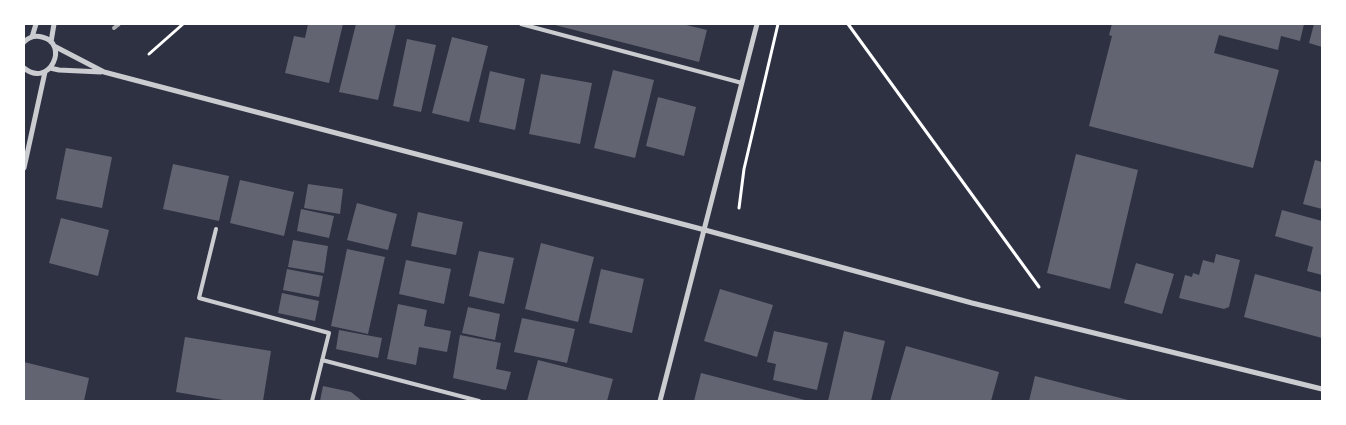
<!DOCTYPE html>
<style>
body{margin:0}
#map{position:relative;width:1346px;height:425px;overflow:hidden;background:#2d3142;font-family:Overpass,sans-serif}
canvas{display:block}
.frame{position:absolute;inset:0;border:25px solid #fff;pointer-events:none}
</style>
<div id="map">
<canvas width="1346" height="425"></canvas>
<div class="frame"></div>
</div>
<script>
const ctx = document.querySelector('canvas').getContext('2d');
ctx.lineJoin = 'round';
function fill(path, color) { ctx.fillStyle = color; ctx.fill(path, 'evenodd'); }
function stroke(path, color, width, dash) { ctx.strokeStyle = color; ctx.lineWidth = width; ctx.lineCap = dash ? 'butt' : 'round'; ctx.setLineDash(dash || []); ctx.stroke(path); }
const building = new Path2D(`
 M308 24H343L329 83 285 73 294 36 305 38Z
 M356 24H396L378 100 339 92Z
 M551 24H682L707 30 699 62Z
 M1112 24H1304L1300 41 1281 36 1278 50 1219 35 1214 53 1279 70 1253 168 1089 126 1112 36 1109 35Z
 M1314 24H1322V47L1309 43Z
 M452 37 488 46 469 122 432 113Z
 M407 39 436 45 421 112 393 106Z
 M613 70 654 80 635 158 594 148Z
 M490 71 525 79 515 130 479 122Z
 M541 74 592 83 580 144 529 134Z
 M658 97 696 107 684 156 646 146Z
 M66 148 112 157 102 208 56 199Z
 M1076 154 1138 170 1110 289 1047 273Z
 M1315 160 1322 162V209L1303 204Z
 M173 164 229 176 219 221 163 209Z
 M240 180 294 192 284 236 230 223Z
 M308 184 343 189 340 214 304 208Z
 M357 203 397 214 388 250 347 240Z
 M301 209 334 216 329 238 297 231Z
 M1282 210 1322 221V275L1307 271 1313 247 1275 236Z
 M418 212 463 222 456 255 411 246Z
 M61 218 109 230 98 276 49 263Z
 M293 240 328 246 324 273 288 267Z
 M541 243 594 257 578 322 525 309Z
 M347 249 385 257 368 334 331 326Z
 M479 251 514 258 504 304 469 296Z
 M1216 254 1240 260 1229 307 1224 309 1179 298 1185 275 1192 277 1193 273 1199 275 1203 260 1214 263Z
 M406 260 451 269 444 304 399 294Z
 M1136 263 1174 274 1162 314 1124 303Z
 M287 269 323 276 319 297 283 290Z
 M601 269 644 279 632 333 589 323Z
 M1255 274 1322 292V338L1244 317Z
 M720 289 773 305 757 357 704 341Z
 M282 293 319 301 315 321 278 313Z
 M398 304 427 310 424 326 451 331 447 352 419 347 416 365 387 359Z
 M468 307 500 314 495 340 462 333Z
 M522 318 575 329 567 363 514 352Z
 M339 330 382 338 378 358 336 349Z
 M774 331 828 343 817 390 773 380 776 364 767 362Z
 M844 331 885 341 871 401H828Z
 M460 335 501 343 496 369 511 372 506 390 453 378Z
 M185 337 271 351 263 401H229L176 392Z
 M906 346 999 372 991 401H890Z
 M538 360 613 379 607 401H527Z
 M24 362 89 378 84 401H24Z
 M701 373 805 400 804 401H694Z
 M1035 376 1132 401H1029Z
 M323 386 351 392 362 401H320Z`);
const path = new Path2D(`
 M848 24 1039 287
 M149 54 183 24
 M739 208 744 169 778 24`);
const service = new Path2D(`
 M521 24 742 83
 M216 229 199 298 329 333 312 401
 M322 360 479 401`);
const minor = new Path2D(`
 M32 37 36 24
 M24 42C29 37 35 35 42 37 70 43 50 89 24 68
 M51 42 54 24
 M54 46 104 72 705 230 972 303 1322 389
 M50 68 59 70 101 72
 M24 168 45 72
 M660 401 757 24`);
const rail = new Path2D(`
 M114 28 119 24`);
fill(building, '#626471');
stroke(path, '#fff', 3);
stroke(service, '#caccd0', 4);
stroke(minor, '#caccd0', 5);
stroke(rail, '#abadb3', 4);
</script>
